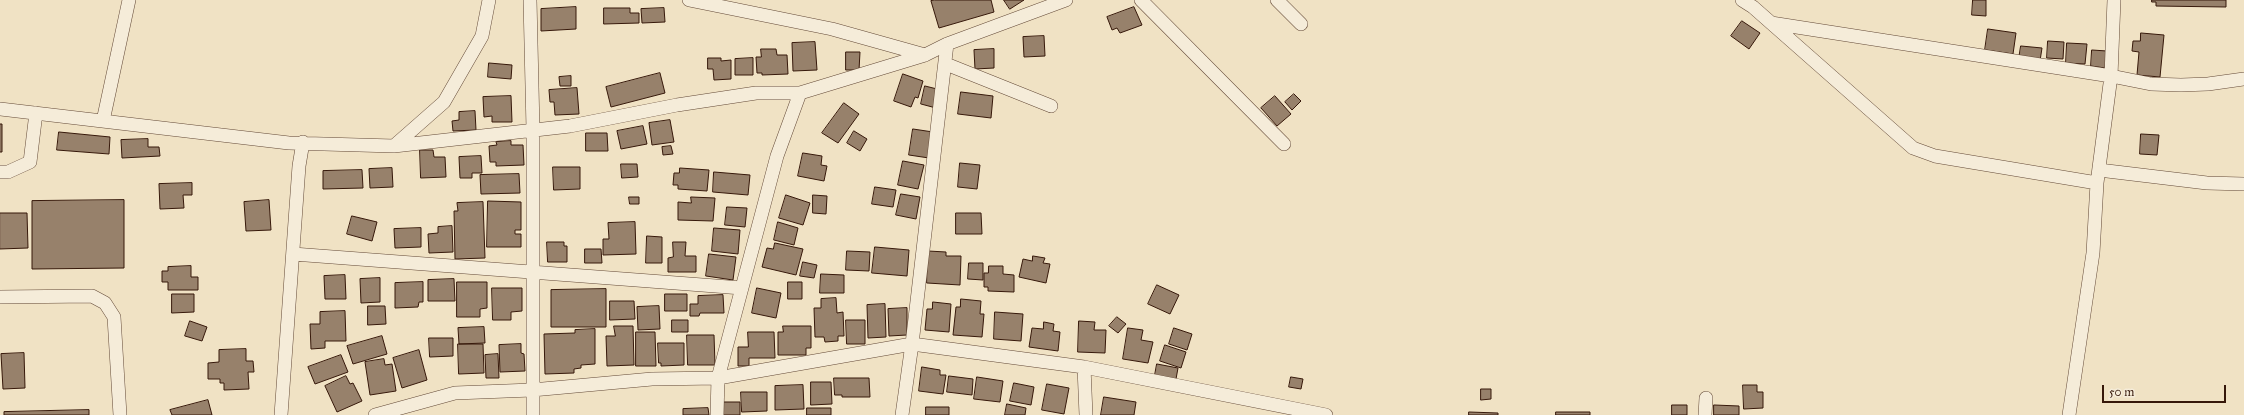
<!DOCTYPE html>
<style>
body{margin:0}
#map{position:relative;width:2244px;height:415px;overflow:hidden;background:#f0e2c4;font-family:"IM FELL Great Primer",serif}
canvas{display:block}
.scale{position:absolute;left:2102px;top:385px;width:124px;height:18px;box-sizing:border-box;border:2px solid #36180a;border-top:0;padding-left:5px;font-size:12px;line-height:14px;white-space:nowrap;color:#36180a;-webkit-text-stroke:3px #f5ecd9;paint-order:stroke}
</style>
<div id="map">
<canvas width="2244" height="415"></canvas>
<div class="scale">50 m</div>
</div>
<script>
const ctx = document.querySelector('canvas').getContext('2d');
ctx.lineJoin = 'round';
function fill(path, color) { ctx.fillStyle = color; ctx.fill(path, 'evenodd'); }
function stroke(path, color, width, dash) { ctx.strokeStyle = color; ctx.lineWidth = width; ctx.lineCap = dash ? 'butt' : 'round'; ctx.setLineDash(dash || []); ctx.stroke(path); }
const building = new Path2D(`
 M935 0H991L994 12 939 28 931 1Z
 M1004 0H1024L1010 9Z
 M1973 0H1986V16L1972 15Z
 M2152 0H2226V7L2156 6V2H2152Z
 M576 7V29L541 31V9Z
 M1134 7 1142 25 1120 33 1117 28 1112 30 1107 17Z
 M604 8H630V13H639V23L604 24Z
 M664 8 665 22 642 23 641 9Z
 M1742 21 1760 33 1749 49 1731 36Z
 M1988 29 2016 33 2013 54 1985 50Z
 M2141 33 2164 35 2160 77 2137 75 2139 52 2132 51 2133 41H2140Z
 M1044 36 1045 56 1024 57 1023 37Z
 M2048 41 2064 42 2063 59 2047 58Z
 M815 42 817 70 793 71 792 43Z
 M2067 43 2087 44 2085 64 2066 63Z
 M2021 46 2042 48 2040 61 2019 59Z
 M761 49H776L777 55H787L788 74 762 75V73H757L756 57H761Z
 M994 49V68L975 69 974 50Z
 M2092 50 2107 51 2105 68 2091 66Z
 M846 52H860L859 70H846Z
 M708 58H721V61L731 60V79L714 80 713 69H708Z
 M753 58V75H735V59Z
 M489 63 512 65 511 79 488 77Z
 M660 73 665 93 611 107 606 87Z
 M903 74 923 81 918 98 915 97 911 107 894 101Z
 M571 76V86H560L559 77Z
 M925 86 941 90 936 108 921 104Z
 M577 88 579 114 555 115 554 102H550L549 90Z
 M961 92 993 96 991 118 958 114Z
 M1294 94 1301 101 1292 110 1285 102Z
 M511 96 512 122H492V116L484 117 483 97Z
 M1275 96 1291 114 1277 126 1261 108Z
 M844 103 859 114 838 143 822 133Z
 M475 111 476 130 453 131 452 121 459 120V112Z
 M670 120 674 142 652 145 649 123Z
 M0 124H2V152H0Z
 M643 126 647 144 621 149 617 131Z
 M913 129 933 132 929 158 909 155Z
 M854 131 867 139 860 151 847 143Z
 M59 132 110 137 109 154 57 150Z
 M586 133H607L608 151H586Z
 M2141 134 2159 135 2157 155 2140 154Z
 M148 139V147H159L160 156 122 158 121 140Z
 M511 141V145H523L524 165 496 166V162H490L489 146 497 145 496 142Z
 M671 146 673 154 663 155 662 147Z
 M420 150H433L434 157H445L446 177 421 178Z
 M803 153 822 156 821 165 827 166 824 181 798 176Z
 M481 156 482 173H472V178H460L459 157Z
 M903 161 924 165 918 189 898 185Z
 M960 163 980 165 977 189 958 187Z
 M621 164H637L638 177 622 178Z
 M553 167H580V189L554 190Z
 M392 168 393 187 370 188 369 169Z
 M680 168 709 170 707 191 678 189V185H673L674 173H679Z
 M362 170 363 188 323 189V171Z
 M714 172 750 175 748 195 713 192Z
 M519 174 520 193 481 194 480 175Z
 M192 183V195H183L184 208 160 209 159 184Z
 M875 187 896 190 893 207 872 204Z
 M901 194 920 197 916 219 896 215Z
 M786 195 810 203 803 225 779 218Z
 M813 195 827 196 826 214 813 213Z
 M629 197H639V204H630Z
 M691 197 715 198 713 221 678 220V202L691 203Z
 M124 200V268L32 269V201Z
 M269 200 271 230 246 231 244 202Z
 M488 201 521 202V230H515V234H521V247H487Z
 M483 202 485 258 455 259 454 211H458L457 203Z
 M727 207 747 208 745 227 725 225Z
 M0 213H27L28 248 0 249Z
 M956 213H981L982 234H956Z
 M352 216 377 222 372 241 347 234Z
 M635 222 636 254 603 255V239H609L608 223Z
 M778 222 798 228 794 245 774 240Z
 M452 226 453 252 429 253 428 234 438 233V227Z
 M421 228V247L395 248 394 229Z
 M714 228 740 230 738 254 712 251Z
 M647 236 662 237V263H646Z
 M547 242H564V246H567V262H548Z
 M673 242H686L685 256H696V272H668V258L673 257Z
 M775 243 803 249 796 275 762 267 767 248 773 249Z
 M875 247 909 250 907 276 872 273Z
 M585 249H601L602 263H585Z
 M847 251 870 252 869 271 846 270Z
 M928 251 946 252V256H961L960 285 927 283Z
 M709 254 736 257 733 280 706 276Z
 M1033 256 1045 258 1043 263 1050 264 1046 283 1019 277 1023 259 1032 261Z
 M803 262 817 265 814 278 800 276Z
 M969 263H983V280L968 279Z
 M191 266V277H198V290H168V282H162V271H168V267Z
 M989 266H1003V274L1014 275V292L988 291V287H984V273H988Z
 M821 274 844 275V293H820Z
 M345 275 346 299H325L324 276Z
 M380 278V302L361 303 360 279Z
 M454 279 455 301H428V280Z
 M423 282V302H419L418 307 395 308V283Z
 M457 282H487V308L480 309V317H457Z
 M788 282H802V299H788Z
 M1157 285 1179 295 1170 314 1148 304Z
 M492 288H522V311L511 312V320H493Z
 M757 288 781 293 776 318 752 313Z
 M606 289V327H551V290Z
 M172 294H194V312L172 313Z
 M665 294H687V311H665Z
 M723 295 724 313H700L699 316H690V304H698V296Z
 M836 298 837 313 843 312 844 336H838V341L825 342 824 337H815L814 308H821V299Z
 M961 299 981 301 980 314H984L982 337 953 335 956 307H960Z
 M610 301H634L635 319 610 320Z
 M933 302 951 304 949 332 925 330 927 309H932Z
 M885 304 886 337 868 338 867 305Z
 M368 306H385L386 324 368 325Z
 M659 306 660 329 638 330 637 307Z
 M907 308V335L889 336 888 309Z
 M345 311 346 341H325V348L311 349 310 324H320V312Z
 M995 312 1023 314 1021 341 994 339Z
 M1117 317 1126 324 1118 333 1109 326Z
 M672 320H688V332H672Z
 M846 320H865V344H847Z
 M190 321 207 327 202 341 185 336Z
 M1079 321 1095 322 1094 330H1106L1105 353 1078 352Z
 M1044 322 1054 324 1053 331 1060 332 1058 351 1029 347 1032 328 1043 329Z
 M614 326H633L634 365 607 366 606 336H615Z
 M783 326H811V348H806V355H778V332H783Z
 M484 327 485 343 459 344 458 328Z
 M1128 328 1143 330 1141 340 1153 342 1148 363 1123 359Z
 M1174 328 1192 334 1187 350 1169 344Z
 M595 329V364L581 365V368L574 369V373L545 374 544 334 575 333V330Z
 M636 332H655L656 366H636Z
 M748 332H774L775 358H749V366H738V347H748Z
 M687 335H714L715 365H688Z
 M382 336 387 354 353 364 347 346Z
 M429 338H453V356L430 357Z
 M658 343H684V365L661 366V363H659Z
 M458 344H483L484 373 459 374Z
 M521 344V353L524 354 525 371 500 372 499 345Z
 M1165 345 1186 352 1181 368 1160 361Z
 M246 349V361H253L254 372H248L249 389 224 390V383H220V379H208V363L219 362V350Z
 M419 350 427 380 402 388 393 358Z
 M24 353 25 388 3 389 1 354Z
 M498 354 499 378H486L485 355Z
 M341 355 348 372 315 384 308 367Z
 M384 359 385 365 392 364 396 391 370 395 365 362Z
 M1157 364 1178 368 1176 379 1155 375Z
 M922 367 940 370V375H946L943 394 919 391Z
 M346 376 350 384 353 383 362 401 337 412 325 386Z
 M949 376 973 379 972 395 947 392Z
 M977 377 1003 381 1000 402 974 399Z
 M1291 377 1303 379 1301 389 1289 387Z
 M834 378H869L870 397H842V395H835Z
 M811 382H831L832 404 811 405Z
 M1014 383 1034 387 1031 405 1010 401Z
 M1047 384 1069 388 1064 414 1042 410Z
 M803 385 804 409 775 410V386Z
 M1743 385H1757V392H1763V408L1744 409Z
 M1481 389H1491V399L1481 400Z
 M741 392H767V411L742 412Z
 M1104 397 1136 402 1134 415H1101Z
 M208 400 212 415H172L170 410Z
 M720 402H740V415H720Z
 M1007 404 1026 408 1025 415H1005Z
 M1672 405H1687V415H1672Z
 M1714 405 1739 406V415H1714Z
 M926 407H949V415H926Z
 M708 408 709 415H683V409Z
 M807 408H831V415H807Z
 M89 410V415H4V412Z
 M1469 412 1498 413V415H1469Z
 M1556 412H1590V415H1556Z`);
const minor = new Path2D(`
 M530 0 533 129V415
 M689 0 832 29 925 55
 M1141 0 1284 144
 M1277 0 1301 24
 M1742 0 1753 7 1913 148 1935 156 2097 183
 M1771 23 2111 76 2151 84 2181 85 2208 84 2244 79
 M946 64 1051 106
 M0 109 289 143 394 146 444 102 482 36 489 0
 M103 121 129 0
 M394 146 570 126 677 105 756 93H800
 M2099 170 2207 183 2244 184
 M0 172H8L30 162 36 113
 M293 254 742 288
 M0 297 92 296 105 303 114 317 120 415
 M1084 367 1086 415
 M281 415 299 166 303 142
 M375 415 455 393 532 390 652 379 718 378 912 344 1084 367 1326 415
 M717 415 718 378 777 156 800 93 925 55 947 44 1066 0
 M902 415 912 344 947 44
 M1705 415 1706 398
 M2069 415 2093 253 2097 183 2111 76 2114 0`);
fill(building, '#97816b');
stroke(building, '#36180a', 1);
stroke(minor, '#644a38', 14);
stroke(minor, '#f5ecd9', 13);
</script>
